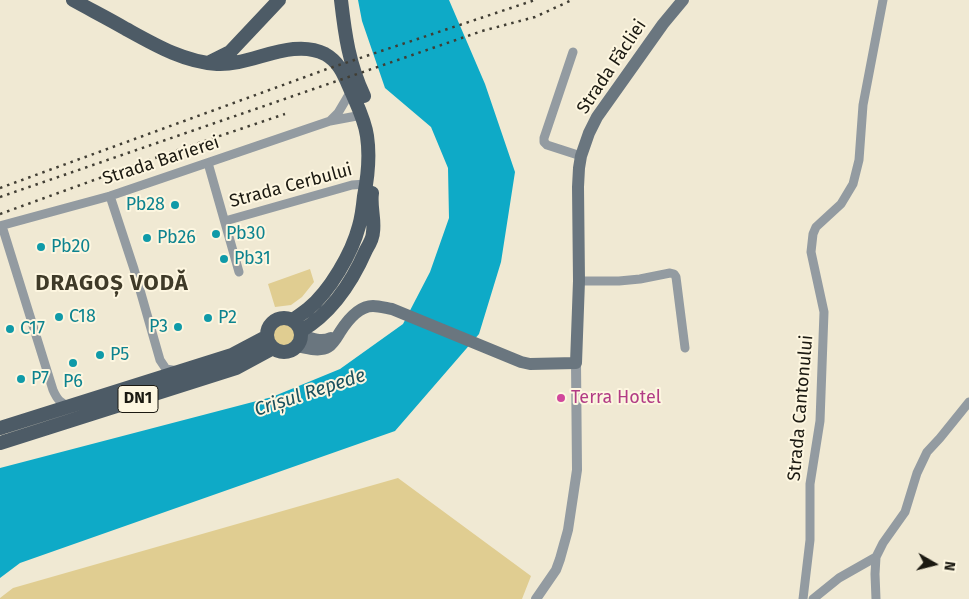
<!DOCTYPE html>
<meta charset="utf-8">
<style>
body{margin:0}
#map{position:relative;width:969px;height:599px;overflow:hidden;background:#f0e9d3;font-family:"Fira Sans",sans-serif}
canvas{display:block}
.north{position:absolute;left:909px;top:539px;width:50px;height:50px;-webkit-text-stroke:4px #fdf6e0;paint-order:stroke;rotate:98deg;font-size:14px;font-weight:700;line-height:20px;text-align:center;color:#1b1911}
.north::after{content:'';display:block;margin:auto;width:18px;height:22px;background:#1b1911;clip-path:polygon(50% 0,100% 100%,50% 72%,0 100%)}
</style>
<div id="map">
<canvas width="969" height="599"></canvas>
<div class="north">N</div>
</div>
<script>
const ctx = document.querySelector('canvas').getContext('2d');
ctx.lineJoin = 'round';
function fill(path, color) { ctx.fillStyle = color; ctx.fill(path, 'evenodd'); }
function stroke(path, color, width, dash) { ctx.strokeStyle = color; ctx.lineWidth = width; ctx.lineCap = dash ? 'butt' : 'round'; ctx.setLineDash(dash || []); ctx.stroke(path); }
function write(font, color, halo, rows, align = 'center') {
  ctx.font = font + ' "Fira Sans",sans-serif'; ctx.lineWidth = 4; ctx.setLineDash([]); ctx.textBaseline = 'middle'; ctx.strokeStyle = halo; ctx.fillStyle = color; for (const [text, x, y, turn = 0] of rows) {
    ctx.save(); ctx.translate(x, y); ctx.rotate((+turn || 0) * Math.PI / 180); ctx.textAlign = isNaN(turn) ? turn : align; if (halo) ctx.strokeText(text, 0, 0); ctx.fillText(text, 0, 0); ctx.restore();
  }
}
const green = new Path2D(`
 M310 269 314 282 302 297 291 305 275 307 268 284Z
 M273 335a11 11 0 1 1 22 0a11 11 0 1 1-22 0Z
 M398 478 531 576 522 599H0V598L13 588Z`);
const water = new Path2D(`
 M358 0H449L485 84 515 172 501 262 479 334 395 431 20 563 0 578V468L272 397 340 369 403 324 430 272 449 218 448 168 431 127 385 88 362 21Z`);
const minor = new Path2D(`
 M573 52 544 138V142L547 145 581 156
 M351 91 338 113 330 121 362 115
 M208 163 239 272
 M110 196 134 269 160 360 166 369 178 371
 M225 221 352 185 366 184
 M0 226 110 196 330 121
 M2 226 53 390C57 399 60 403 69 406
 M579 281H619L640 279 670 273 674 274 676 277 685 348
 M876 557 875 574 876 599
 M803 599 810 540V484L820 421 824 312 811 252 813 234 816 227 841 204 853 184 859 160 863 105 883 0
 M813 599 839 578 876 557 883 543 905 512 917 473 927 452 940 438 969 402`);
const tertiary = new Path2D(`
 M536 599 556 570 560 559 568 530 577 470 576 363`);
const secondary = new Path2D(`
 M301 335C312 338 320 343 331 338
 M297 346C306 348 320 352 328 347 333 344 337 337 340 332 347 321 358 306 373 306 379 306 386 308 392 309L521 362 530 364 576 363 579 281 578 187 579 168 581 156 589 133 597 117 663 24 683 0`);
const primary = new Path2D(`
 M73 0C91 10 109 19 126 29 155 45 184 62 217 64 251 66 292 37 325 54 341 63 345 78 352 93 358 107 365 121 367 136 370 156 368 176 364 196 363 206 362 216 359 226 352 253 330 291 308 309 303 313 298 316 293 320
 M341 0C345 35 349 64 364 96
 M210 62 230 52 279 0
 M267 335a17 17 0 1 1 34 0a17 17 0 1 1-34 0Z
 M301 331C332 313 352 282 366 250 369 245 373 238 373 232 375 219 370 207 372 193
 M0 428 232 355 266 337
 M0 443 236 368 273 348`);
const rail = new Path2D(`
 M0 188 327 69 535 0
 M0 197 482 31 535 17 572 0
 M0 214 169 153 285 114`);
const markers = [
 [175,205,5,"#0f9aa8"],
 [216,234,5,"#0f9aa8"],
 [147,238,5,"#0f9aa8"],
 [41,247,5,"#0f9aa8"],
 [224,259,5,"#0f9aa8"],
 [59,317,5,"#0f9aa8"],
 [208,318,5,"#0f9aa8"],
 [178,327,5,"#0f9aa8"],
 [10,329,5,"#0f9aa8"],
 [100,355,5,"#0f9aa8"],
 [73,363,5,"#0f9aa8"],
 [21,379,5,"#0f9aa8"],
 [561,398,5,"#d1479c"]
];
const shields = [
 [138,399,40]
];
const shieldNames = [
 ["DN1",138,399]
];
const streetNames = [
 ["Strada Făcliei",612,67,-56],
 ["Strada Barierei",161,161,-18],
 ["Strada Cerbului",291,186,-15],
 ["Strada Cantonului",801,408,-85]
];
const cultureNames = [
 ["Pb28",165,205,"right"],
 ["Pb30",226,234],
 ["Pb26",157,238],
 ["Pb20",51,247],
 ["Pb31",234,259],
 ["C18",69,317],
 ["P2",218,318],
 ["P3",168,327,"right"],
 ["C17",20,329],
 ["P5",110,355],
 ["P7",31,379],
 ["P6",73,382,"center"]
];
const hotelNames = [
 ["Terra Hotel",571,398]
];
const waterNames = [
 ["Crișul Repede",310,393,-18]
];
const districtNames = [
 ["DRAGOȘ VODĂ",112,284]
];
fill(green, '#e0cd91');
fill(water, '#0eaac7');
stroke(minor, '#939ba1', 9);
stroke(tertiary, '#939ba1', 10);
stroke(secondary, '#6a767f', 12);
stroke(primary, '#4d5b66', 14);
stroke(rail, '#413e34', 2.5, [2.5, 5]);
for (const [x, y, r, color] of markers) { const dot = new Path2D(); dot.arc(x, y, r, 0, 2 * Math.PI); ctx.fillStyle = color; ctx.fill(dot); stroke(dot, '#fdf6e0', 2); }
for (const [x, y, w] of shields) { const box = new Path2D(); box.roundRect(x - w / 2, y - 13.5, w, 27, 4); ctx.fillStyle = '#fdf6e0'; ctx.fill(box); stroke(box, '#1b1911', 1); }
write('bold 16px', '#1b1911', null, shieldNames);
write('18px', '#1b1911', '#fdf6e0', streetNames);
write('18px', '#0d838f', '#fdf6e0', cultureNames, 'left');
write('18px', '#b23c85', '#fdf6e0', hotelNames, 'left');
write('italic 19px', '#1a515e', '#fdf6e0', waterNames);
ctx.letterSpacing = '1px';
write('bold 22px', '#3f3a28', '#fdf6e0', districtNames);
ctx.letterSpacing = '0px';
</script>
